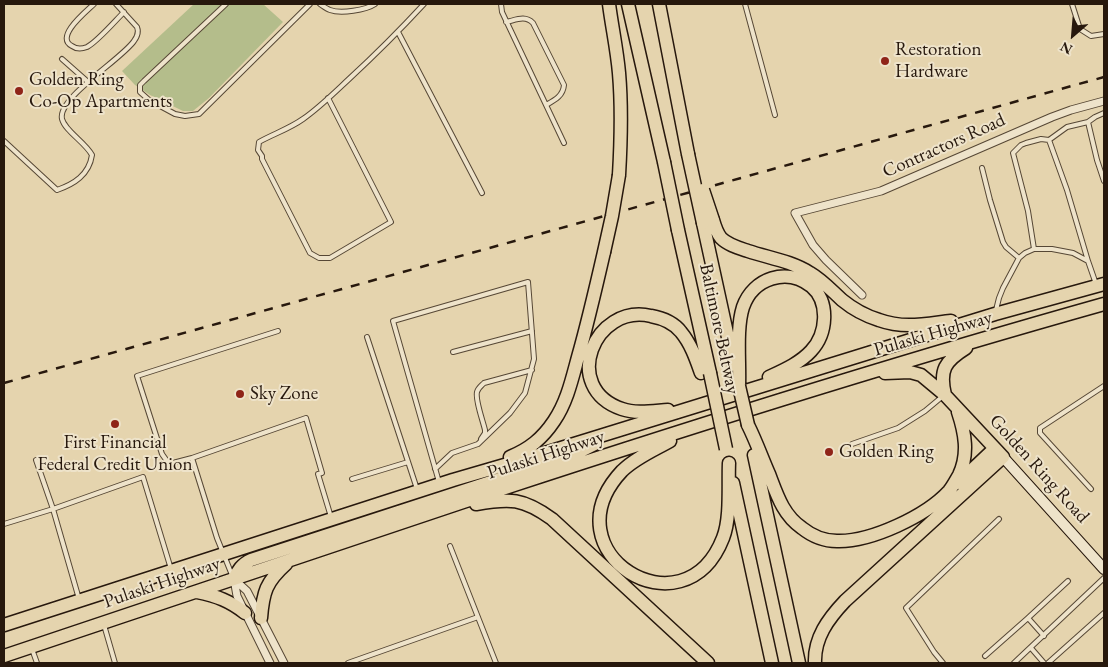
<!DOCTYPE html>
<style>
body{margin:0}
#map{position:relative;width:1108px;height:667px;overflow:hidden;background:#e5d4ae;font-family:"EB Garamond",serif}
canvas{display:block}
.frame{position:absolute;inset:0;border:5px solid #27180d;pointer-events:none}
.north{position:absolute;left:1048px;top:10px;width:50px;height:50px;-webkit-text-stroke:4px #eee3ca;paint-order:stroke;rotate:207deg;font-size:14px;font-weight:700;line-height:20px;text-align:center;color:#27180d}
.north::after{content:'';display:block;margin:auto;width:18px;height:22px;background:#27180d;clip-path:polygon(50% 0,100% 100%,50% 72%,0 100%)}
</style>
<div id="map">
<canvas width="1108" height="667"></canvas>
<div class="frame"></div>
<div class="north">N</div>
</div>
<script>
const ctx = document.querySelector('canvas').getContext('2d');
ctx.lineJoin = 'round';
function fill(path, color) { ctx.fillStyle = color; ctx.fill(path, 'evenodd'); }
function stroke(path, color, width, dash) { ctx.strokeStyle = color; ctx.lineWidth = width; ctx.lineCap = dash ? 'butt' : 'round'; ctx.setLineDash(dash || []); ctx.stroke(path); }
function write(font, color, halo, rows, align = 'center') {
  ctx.font = font + ' "EB Garamond",serif'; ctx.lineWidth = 4; ctx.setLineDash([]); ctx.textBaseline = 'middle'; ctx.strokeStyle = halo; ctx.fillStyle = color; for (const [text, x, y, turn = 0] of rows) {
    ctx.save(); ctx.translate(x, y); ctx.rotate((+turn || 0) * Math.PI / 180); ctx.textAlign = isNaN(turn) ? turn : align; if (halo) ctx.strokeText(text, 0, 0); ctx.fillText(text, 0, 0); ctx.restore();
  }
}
const green = new Path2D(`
 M194 4H263L283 22 209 98 193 111H183L150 95 135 85 122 71Z`);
const lane = new Path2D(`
 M94 4C87 11 54 37 72 46 76 49 82 49 87 47 97 42 115 21 124 12
 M226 4 144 81 140 85V92L149 100 175 114 185 116 199 114 310 4
 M320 4C323 6 327 9 330 10 341 14 366 10 375 4
 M501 4 502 12 564 143
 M745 4 775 115
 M1072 4 1080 29 1091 36 1104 34
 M506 22C516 20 525 15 533 23L564 85C563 96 555 100 546 105
 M398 32 482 193
 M62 59 88 82
 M328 98 391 222 330 258H319L310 253 262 159V156L258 150 259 142C273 134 289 129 303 119 319 108 334 93 349 79 375 55 400 30 424 4
 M1088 122 1095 117 1104 113
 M1049 140 1067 190 1088 261
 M4 141 57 190C74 184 89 175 92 155 85 142 65 131 62 119 57 98 122 59 134 41 137 37 139 32 137 27L116 4
 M982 168 990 200 1003 242 1006 247 1019 258
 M1034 249 1028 211 1013 153 1021 145 1026 143 1041 139 1049 140 1067 127 1088 122 1097 160 1104 181
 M996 310 999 298 1003 288 1019 258 1025 253 1034 249H1052L1073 253 1088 261 1096 284
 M367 337 417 489
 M453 352 532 331
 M481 439 485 433V430C483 421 475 400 477 392 478 388 481 386 484 383L532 370
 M852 444 898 428 925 411 943 396
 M192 458 306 418 322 473 318 474 331 517
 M435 469 452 453 478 444 510 413 525 393 534 359 528 282 393 321 439 482
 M352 479 408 462
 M1091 489 1040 433V428L1104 386
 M4 524 53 509 36 460
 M450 546 496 663
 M232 575 217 538 192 458 169 464 162 454 137 376 278 331
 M79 599 53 509 143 477 171 569
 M104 625 115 663
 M1044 636 1028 618 1068 581
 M1031 648 1044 663
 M32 649 37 663
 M985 656 1028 618
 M348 663 478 617
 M943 663 934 652 906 608 999 519
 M1014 663 1104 578
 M1048 663 1104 613`);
const street = new Path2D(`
 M862 295 826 260 813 245 795 213 881 191 1052 117 1071 110 1104 101
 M234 579 247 591 284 663
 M234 579 237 596 270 663`);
const secondary = new Path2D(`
 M1003 457 1104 569`);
const highway = new Path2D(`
 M609 4C612 27 617 50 619 73 622 107 621 141 619 175
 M628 4 664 162
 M659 4 688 154
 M713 220C715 227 717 233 721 238 728 245 739 248 748 251 769 258 791 261 810 273 822 280 831 290 842 300 853 309 866 316 879 320 904 329 925 324 951 321
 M703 223 734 365
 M678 230 710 373
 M739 386C740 362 736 329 743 307 753 278 787 267 811 286 830 302 827 334 811 351 800 363 784 370 769 377
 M945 395C939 370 945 361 966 348
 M668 410C653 411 636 414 622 409 560 388 594 303 651 316 662 318 674 323 681 332 691 344 696 359 701 373
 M748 425C756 441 762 458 769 474 777 495 783 515 802 528 812 536 824 541 837 541 871 542 926 516 949 491 953 486 956 480 959 475 969 454 965 433 958 412
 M670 441C654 450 635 458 622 471 546 552 684 638 723 538 731 518 728 485 729 463
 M754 455 799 663
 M510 457C529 449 542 439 554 421 567 402 572 379 578 357 588 322 596 287 604 252
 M733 483 772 663
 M958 483 994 449
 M476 504C510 498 523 498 552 519L708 663
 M234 579C238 570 242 564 251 560L540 466 579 452 595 444
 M197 592C217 596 230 601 245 613
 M261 618C263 592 266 582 286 564
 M4 625 453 480 532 457 930 334 995 314 1104 284
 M4 656C169 602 334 544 499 490 700 424 901 361 1104 304
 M815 663C814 638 828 619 845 601L1003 457 945 395 921 375 910 372 885 373`);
const rail = new Path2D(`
 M4 383 1104 77`);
const highwayBridge = new Path2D(`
 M688 154 703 223
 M664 162 678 230
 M703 190 713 220
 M604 252 612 216 619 175
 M710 373 726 449
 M739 386 748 425`);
const markers = [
 [885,61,5,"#8f2418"],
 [19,91,5,"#8f2418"],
 [240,394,5,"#8f2418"],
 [115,424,5,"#8f2418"],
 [829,452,5,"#8f2418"]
];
const poiNames = [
 ["Restoration",895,50],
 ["Hardware",895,72],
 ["Golden Ring",29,80],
 ["Co-Op Apartments",29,102],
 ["Sky Zone",250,394],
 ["First Financial",115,443,"center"],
 ["Federal Credit Union",115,465,"center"],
 ["Golden Ring",839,452]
];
const streetNames = [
 ["Contractors Road",944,146,-24],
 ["Baltimore Beltway",719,329,78],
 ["Pulaski Highway",933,334,-16],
 ["Pulaski Highway",546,455,-18],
 ["Golden Ring Road",1039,469,48],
 ["Pulaski Highway",162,583,-19]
];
fill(green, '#b4bd8b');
stroke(lane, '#564735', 6);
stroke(street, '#564735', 9);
stroke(secondary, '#27180d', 12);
stroke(highway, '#27180d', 15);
stroke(lane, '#eee3ca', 4);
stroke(street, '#eee3ca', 7);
stroke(secondary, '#eee3ca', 10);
stroke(highway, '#e5d4ae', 12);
stroke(rail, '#27180d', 2.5, [9, 9]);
stroke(highwayBridge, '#27180d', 15, []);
stroke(highwayBridge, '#e5d4ae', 12);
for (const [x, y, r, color] of markers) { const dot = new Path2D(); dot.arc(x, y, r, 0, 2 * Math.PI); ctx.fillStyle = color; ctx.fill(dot); stroke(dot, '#eee3ca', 2); }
write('19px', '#27180d', '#eee3ca', poiNames, 'left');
write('19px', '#27180d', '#eee3ca', streetNames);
</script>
